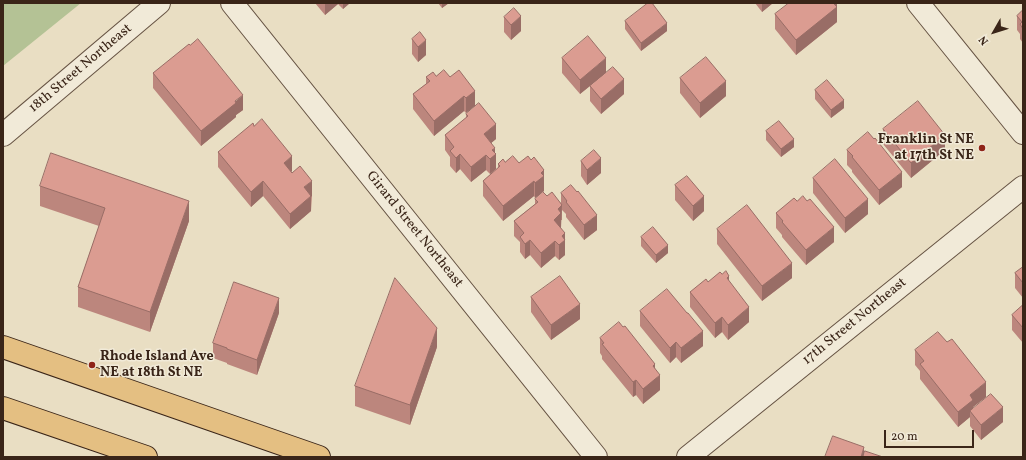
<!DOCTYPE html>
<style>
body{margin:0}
#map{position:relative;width:1026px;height:460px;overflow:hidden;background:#e9dec3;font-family:Vollkorn,serif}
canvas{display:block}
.frame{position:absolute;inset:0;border:4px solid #3a2518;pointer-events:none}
.north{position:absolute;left:974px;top:12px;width:40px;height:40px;-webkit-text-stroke:3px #f1ead8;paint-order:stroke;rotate:231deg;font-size:11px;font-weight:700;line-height:16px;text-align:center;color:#3a2518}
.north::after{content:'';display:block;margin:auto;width:14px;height:18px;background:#3a2518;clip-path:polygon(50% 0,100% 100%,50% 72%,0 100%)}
.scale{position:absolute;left:884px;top:430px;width:90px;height:18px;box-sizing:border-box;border:2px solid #3a2518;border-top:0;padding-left:5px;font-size:12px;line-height:14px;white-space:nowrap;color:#3a2518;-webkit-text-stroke:3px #f1ead8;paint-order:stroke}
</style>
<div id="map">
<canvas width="1026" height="460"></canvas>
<div class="frame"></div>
<div class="north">N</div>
<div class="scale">20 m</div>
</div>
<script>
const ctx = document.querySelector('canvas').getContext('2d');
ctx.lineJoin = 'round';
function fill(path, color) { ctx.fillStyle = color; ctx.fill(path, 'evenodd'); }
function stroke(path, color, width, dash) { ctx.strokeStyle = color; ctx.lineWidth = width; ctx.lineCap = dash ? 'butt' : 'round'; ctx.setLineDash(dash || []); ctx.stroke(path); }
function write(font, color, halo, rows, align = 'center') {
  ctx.font = font + ' Vollkorn,serif'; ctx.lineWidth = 3; ctx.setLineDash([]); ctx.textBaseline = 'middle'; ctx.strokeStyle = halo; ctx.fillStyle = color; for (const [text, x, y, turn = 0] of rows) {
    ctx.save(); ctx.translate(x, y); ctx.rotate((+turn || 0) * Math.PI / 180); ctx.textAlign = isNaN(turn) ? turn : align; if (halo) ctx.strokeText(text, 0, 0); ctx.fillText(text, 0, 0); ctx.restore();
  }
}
const green = new Path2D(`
 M3 3H81L3 66Z`);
const minor = new Path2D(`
 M232 3 596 457
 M918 3 1023 133
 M3 135 159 3
 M688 457 1023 187`);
const major = new Path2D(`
 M3 347 319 457
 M3 408 146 457`);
const wall = new Path2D(`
 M315 3H350L343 9 338 4 325 15Z
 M438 3H449L442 8Z
 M755 3H773L762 12Z
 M837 3V22L796 55 775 29V14Z
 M1023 10V43L1020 39V34L1017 30V16Z
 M504 17 521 31 511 40 504 32Z
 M625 21 667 31 641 51 625 29Z
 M412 39 426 55 418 62 412 54Z
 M190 45 243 110 236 115V117L201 146 153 88V73Z
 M562 58 606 73 580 94 562 73Z
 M436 76 450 77 475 91 466 113 464 111 434 136 413 109V94L426 84V77Z
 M680 78 726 96 700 118 680 93Z
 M590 86 624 94 601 114 590 101Z
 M815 90 844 108 831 118 815 99Z
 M466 114 496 139 491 143 495 153 496 169 490 174 486 170 471 182 460 169 456 173 450 166V157L445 150V135L466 118Z
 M254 126 292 171 291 172 312 196 311 211 290 229 263 196 251 207 218 167V152Z
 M883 129 945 150 911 178 883 144Z
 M766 131 794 147 781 157 766 140Z
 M847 150 902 187 879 205 852 172V170L847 165Z
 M581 161 601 173 587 185 581 176Z
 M505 162 544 185V191L535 198 534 196 503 221 483 196V181L498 168V164Z
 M813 178 868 214 845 233 813 193Z
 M675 185 704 211 693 221 675 200Z
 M40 186 189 221 150 332 78 307V287L99 226 40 206Z
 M561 193 597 230 584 240 566 217V214L562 210V220H561V228L565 240V255L559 260 555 256 541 268 530 255 525 259 520 252V242L514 236V221L535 204V199L547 196 561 203Z
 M776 213 834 242 806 265 782 237V235L776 228Z
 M717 229 792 278 762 301 717 244Z
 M641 237 668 253 656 263 641 246Z
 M1023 267V298L1015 288V273Z
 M708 282H729L749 322 728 340 722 332 715 338 690 307V292Z
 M531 297 580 319 551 340 531 312Z
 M1023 305V343L1012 330V315Z
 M640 311 703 346 681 363 676 357 670 363 640 326Z
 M279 313 257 375 227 364V363L213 358V343Z
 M600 338 655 368 660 390 643 404 636 395 633 397 602 359V356L600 353Z
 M437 347 410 425 355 406V386Z
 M915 350 986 397 973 407V409L1003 422 981 440 970 426V417L958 427 920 379V371L915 365Z`);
const shadedWall = new Path2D(`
 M325 3H338V4L325 15Z
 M343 3H350L343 9Z
 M442 3H449L442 8Z
 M762 3H773L762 12Z
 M829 3H837V22L796 55V40Z
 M521 16V31L511 40V25Z
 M667 23V31L641 51V43Z
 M426 40V55L418 62V47Z
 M606 58V73L580 94V80Z
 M624 79V94L601 114V99Z
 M726 81V96L700 118V103Z
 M475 91V106L466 113V98Z
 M243 95V110L236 115V117L201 146V131Z
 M464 96V111L434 136V121Z
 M844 100V108L831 118V110Z
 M496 124V139L484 149V134Z
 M945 135V150L911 178V163Z
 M794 139V147L781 157V149Z
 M495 148V154H496V169L490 174V159L492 150Z
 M460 154V169L456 173V158Z
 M486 155V170L471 182V167Z
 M292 156V171L284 178V163Z
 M601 158V173L587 185V170Z
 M544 170V191L535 198V183L541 173Z
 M902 172V187L879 205V190Z
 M263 181V196L251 207V192Z
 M312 181V196L304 202V187Z
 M534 181V196L503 221V206Z
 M311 196V211L290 229V214Z
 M704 196V211L693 221V206Z
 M868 199V214L845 233V218Z
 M189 201V221L150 332V312Z
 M562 205 561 228 554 234V220L558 209Z
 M597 215V230L584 240V225Z
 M834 227V242L806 265V250Z
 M565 233V255L559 260V245L562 236Z
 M530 240V255L525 259V244Z
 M555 241V256L541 268V253Z
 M668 245V253L656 263V255Z
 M792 263V278L762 301V286Z
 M729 276V291L727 278Z
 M279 298V313L257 375V360Z
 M580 304V319L551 340V325Z
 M749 307V322L728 340V325Z
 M722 317V332L715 338V323Z
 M437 328V347L410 425V405Z
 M703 331V346L681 363V348Z
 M676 342V357L670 363V348Z
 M655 364V379L660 375V390L643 404V389L653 366Z
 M636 380V395L633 397V382Z
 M986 382V397L973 407V415L970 411V417L958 427V412L970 395Z
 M1003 407V422L981 440V425Z
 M864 447V457H861Z`);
const building = new Path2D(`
 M648 3H652L667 23 641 43 625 21Z
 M789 3H835L834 4 837 7 796 40 775 14Z
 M514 8 521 16 511 25 504 17Z
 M1023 10V29L1020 24 1022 22 1017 16Z
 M420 32 426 40 418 47 412 39Z
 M588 36 606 58 580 80 562 58Z
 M198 39 243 95 235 101 236 103 201 131 153 73 189 44 190 45Z
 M706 57 726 81 700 103 680 78Z
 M613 67 624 79 601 99 590 86Z
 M444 70 450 77 459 70 475 91 466 98 464 96 434 121 413 94 430 81 426 77 433 72 436 76Z
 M827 80 844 100 831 110 815 90Z
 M918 101 945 135 911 163 883 129Z
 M479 103 496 124 484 134 495 148 492 150 496 154 490 159 486 155 471 167 460 154 456 158 450 151 454 147 445 135 468 116 466 114Z
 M262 119 292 156 284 163 292 173 300 166 312 181 304 187 311 196 290 214 263 181 251 192 218 152 253 123 254 126Z
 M779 121 794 139 781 149 766 131Z
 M868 132 874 139 875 138 902 172 879 190 852 157 853 156 847 150Z
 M594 150 601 158 587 170 581 161Z
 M51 153 189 201 150 312 78 287 105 208 40 186Z
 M513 156 519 163 528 156 531 160 534 157 544 170 541 173 544 176 535 183 534 181 503 206 483 181 500 166 498 164 503 159 505 162Z
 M835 159 868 199 845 218 813 178Z
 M687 176 704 196 693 206 675 185Z
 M571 185 577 192 578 191 597 215 584 225 566 202 567 201 561 193Z
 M543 192 547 196 552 192 562 205 558 209 561 213 554 220 565 233 562 236 565 240 559 245 555 241 541 253 530 240 525 244 520 237 524 233 514 221 538 202 535 199Z
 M803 196 807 201 810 199 834 227 806 250 782 222 783 221 776 213 794 198 797 201Z
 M747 205 792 263 762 286 717 229Z
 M653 227 668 245 656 255 641 237Z
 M1023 267V283L1015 273Z
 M726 271 729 276 727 278 749 307 728 325 722 317 715 323 690 292 706 279 708 282 720 272 722 274Z
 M560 276 580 304 551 325 531 297Z
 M395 278 437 328 410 405 355 386Z
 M234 282 279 298 257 360 227 349V348L213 343Z
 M667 289 687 313H688L703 331 681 348 676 342 670 348 640 311Z
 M1023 305V328L1012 315Z
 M619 322 623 327 625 326 655 364 653 366 660 375 643 389 636 380 633 382 602 344 604 343 600 338Z
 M938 332 947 342 952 339 986 382 970 395 973 400 958 412 920 364 924 361 915 350Z
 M991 394 1003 407 981 425 970 411Z
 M833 436 864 447 861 457H825Z
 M865 451 883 457H863Z`);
const markers = [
 [982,148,4,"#8f2418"],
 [92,365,4,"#8f2418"]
];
const streetNames = [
 ["18th Street Northeast",81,69,-40],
 ["Girard Street Northeast",414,230,51],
 ["17th Street Northeast",855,322,-39]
];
const poiNames = [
 ["Franklin St NE",974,140],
 ["at 17th St NE",974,156],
 ["Rhode Island Ave",100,357,"left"],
 ["NE at 18th St NE",100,373,"left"]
];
fill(green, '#b4c295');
stroke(minor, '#665343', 24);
stroke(major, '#3a2518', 24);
stroke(minor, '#f1ead8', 22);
stroke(major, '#e4bf82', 22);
fill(wall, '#bc867d');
fill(shadedWall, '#996d66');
fill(building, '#db9c91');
stroke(building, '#996d66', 1);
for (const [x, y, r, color] of markers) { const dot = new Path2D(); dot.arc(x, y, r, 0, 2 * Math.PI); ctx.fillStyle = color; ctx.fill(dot); stroke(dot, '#f1ead8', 1.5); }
write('14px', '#3a2518', '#f1ead8', streetNames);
write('bold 14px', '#3a2518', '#f1ead8', poiNames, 'right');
</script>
